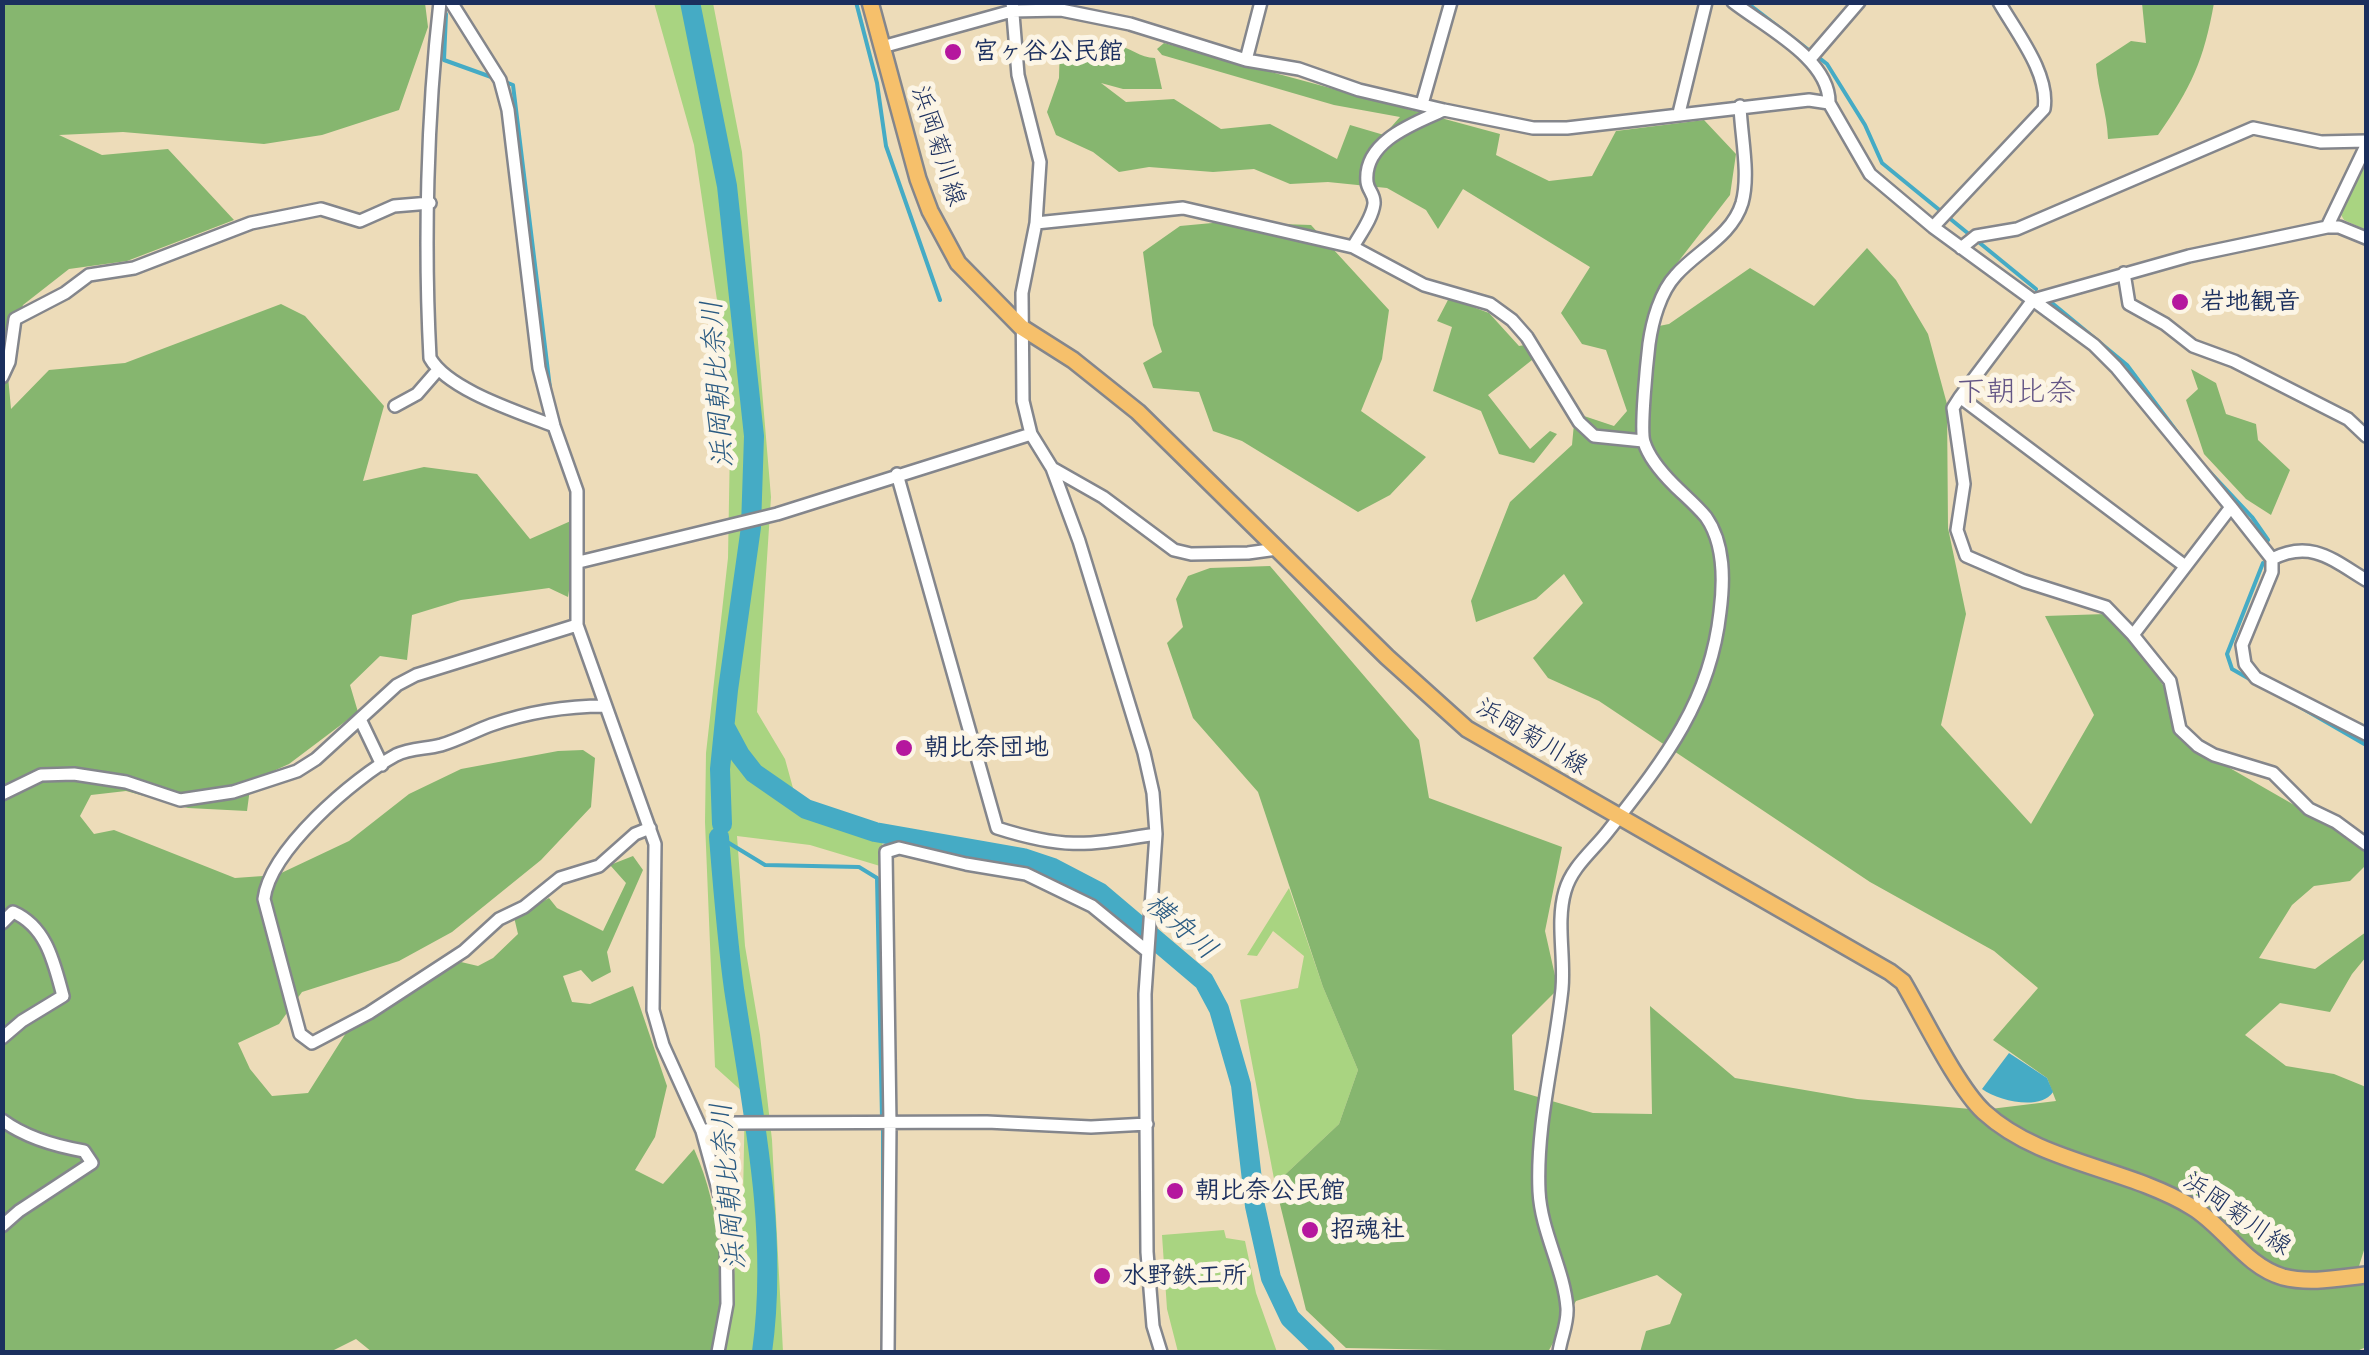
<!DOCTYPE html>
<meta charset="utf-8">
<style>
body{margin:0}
#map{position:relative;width:2369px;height:1355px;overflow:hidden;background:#eddcb9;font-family:Delius,sans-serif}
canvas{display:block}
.frame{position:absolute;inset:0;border:5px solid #1b2f5e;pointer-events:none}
</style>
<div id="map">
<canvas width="2369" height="1355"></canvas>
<div class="frame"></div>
</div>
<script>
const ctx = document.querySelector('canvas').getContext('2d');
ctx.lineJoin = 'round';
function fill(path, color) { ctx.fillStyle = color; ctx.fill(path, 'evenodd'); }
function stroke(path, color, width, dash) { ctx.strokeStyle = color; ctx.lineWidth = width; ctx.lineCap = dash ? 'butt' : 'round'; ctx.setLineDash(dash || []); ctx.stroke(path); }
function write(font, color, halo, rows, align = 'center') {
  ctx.font = font + ' Delius,"Klee One",sans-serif'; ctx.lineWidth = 10; ctx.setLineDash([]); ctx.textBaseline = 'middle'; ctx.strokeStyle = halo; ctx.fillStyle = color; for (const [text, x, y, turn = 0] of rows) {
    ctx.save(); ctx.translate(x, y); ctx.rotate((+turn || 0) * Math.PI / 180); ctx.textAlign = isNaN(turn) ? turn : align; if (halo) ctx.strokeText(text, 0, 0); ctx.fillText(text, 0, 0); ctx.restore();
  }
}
const green = new Path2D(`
 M654 3H713L742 152 771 497 757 712 785 759 796 799 883 839 880 866 810 845 737 836 745 946 760 1035 772 1140 783 1352H725L743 1198 745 1094 715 1067 705 822 706 753 728 558 730 442 717 300 694 145Z
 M2366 155V230L2344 220 2340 213Z
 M1289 888 1323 987 1358 1070 1339 1124 1275 1184 1240 1000 1298 988 1304 956 1273 931 1257 956 1247 955Z
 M1224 1230 1226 1238 1245 1241 1256 1293 1277 1352H1178L1167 1309 1162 1235Z`);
const forest = new Path2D(`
 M3 3H425L428 27 399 110 322 135 264 144 123 132 59 135 102 155 168 149 234 220 127 261 69 269 23 305 6 354 11 409 49 370 125 363 281 304 305 316 384 406 363 481 424 467 477 474 530 539 573 520 574 559 568 597 549 588 461 600 412 615 407 660 380 656 350 685 358 712 289 764 251 781 247 811 188 808 126 791 91 795 80 816 94 834 114 830 235 878 277 875 349 841 409 794 461 769 558 751 583 750 595 758 591 807 541 860 452 932 399 961 302 992 279 1024 238 1043 250 1069 272 1096 308 1093 351 1025 461 962 478 966 493 958 518 934 514 917 549 898 557 908 603 931 626 883 610 865 633 856 643 870 607 952 611 972 592 982 581 970 563 976 572 1002 590 1004 633 986 667 1086 655 1137 635 1170 663 1184 694 1149C722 1211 726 1285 714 1352H372L356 1339 330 1352H3Z
 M2142 3H2214C2204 60 2191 88 2158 135L2108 139C2107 111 2098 92 2096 64L2131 41 2146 43Z
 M1060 39C1094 59 1089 41 1116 45 1130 47 1140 58 1155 58L1162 89H1123L1101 83 1126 102 1174 99 1221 129 1270 124 1337 159 1350 125 1384 135 1400 117 1334 105 1162 55 1157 49 1164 43 1500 134 1496 155 1549 181 1592 176 1616 131 1704 120 1736 154 1730 195 1671 271 1644 329 1669 324 1750 268 1814 306 1867 248 1896 280 1928 334 1947 404 1948 528 1966 614 1941 725 2031 824 2094 715 2045 616 2106 614 2143 654 2168 693 2181 740 2336 829 2366 850V865L2350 881 2314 886 2292 905 2259 958 2315 969 2366 932V957L2352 974 2330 1012 2280 1003 2245 1035 2286 1066 2334 1074 2366 1087V1244L2353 1285H2366V1347L2355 1352H1640L1646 1331 1670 1324 1682 1294 1657 1275 1576 1301 1548 1352 1346 1348 1306 1310 1275 1184 1339 1124 1358 1070 1323 987 1258 792 1193 718 1167 643 1183 627 1176 599 1188 576 1210 568 1270 566 1419 740 1429 798 1562 847 1545 931 1558 989 1512 1035 1514 1090 1593 1113 1652 1114 1650 1006 1735 1078 1857 1099 1982 1110 2056 1101 2047 1078 1993 1040 2038 988 1994 951 1870 882 1599 701 1548 678 1533 658 1583 603 1564 574 1536 599 1476 622 1471 601 1510 502 1572 445 1575 413 1614 426 1627 411 1606 350 1582 344 1561 313 1590 267 1463 189 1438 229 1426 210 1387 188 1328 182 1290 184 1254 169 1213 172 1149 167 1119 172 1093 152 1056 135 1047 112 1059 78Z
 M1223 222 1311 225 1389 310 1382 359 1361 411 1426 457 1390 495 1358 512 1242 441 1213 431 1199 392 1153 388 1143 363 1162 352 1153 325 1143 252 1180 226Z
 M1449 298 1489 313 1519 346 1531 344 1537 356 1488 395 1530 449 1550 431 1557 434 1534 463 1499 454 1481 411 1433 391 1452 327 1437 321Z
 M2191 369 2216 383 2226 414 2256 424 2258 440 2290 470 2271 515 2246 499 2204 454 2186 400 2198 389Z`);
const water = new Path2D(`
 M2009 1053 2047 1078 2053 1092C2040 1111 1999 1101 1982 1089Z`);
const stream = new Path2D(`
 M856 2 877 83 886 146 940 300
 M1746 2 1810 51
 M446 14 444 60 494 78
 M1818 57 1827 64 1865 125 1882 163 2036 289
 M503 81 513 85 550 388
 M2052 303 2127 365 2183 440
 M2208 470 2252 517 2268 540
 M2253 681 2232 669 2227 654 2263 563
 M2288 700 2366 745
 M722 824 719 837 765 865 859 867 877 878 882 1118
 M883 1343V1127`);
const river = new Path2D(`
 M690 2 727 186 754 436 751 527 728 690 720 769 722 824
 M725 727 740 755 754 773 806 809 875 832 1023 858 1053 868 1099 892 1204 981 1219 1009 1241 1085 1255 1206 1271 1278 1290 1318 1325 1352
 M719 837C723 887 727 938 734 989 752 1108 779 1232 762 1352`);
const minor = new Path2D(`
 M440 2C427 115 424 245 430 358 448 390 519 412 554 426
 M451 2 500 80 508 110 539 368 554 426 577 491V625L655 844 653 1010 663 1045 702 1131 726 1218 727 1304 718 1352
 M1012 2 1018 75 1040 162 1036 223 1022 293 1023 401 1031 434 1052 468 1079 541 1144 753 1153 793 1156 834 1145 994 1147 1252 1153 1326 1161 1352
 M1733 2C1765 27 1830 59 1829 103L1870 174 1933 227 2033 300 2189 256 2327 227H2339L2366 238
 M882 47 1012 11 1061 10 1130 24 1246 60 1299 69 1359 90 1444 110 1533 128H1567L1809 100 1829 103
 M1810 59 1859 2
 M1246 60 1261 2
 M1422 104 1451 2
 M1679 113 1706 2
 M1036 223 1183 208 1353 247 1424 285 1490 304 1512 320 1527 337 1579 422 1594 436 1643 441
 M1933 227 2044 109C2050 74 2016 32 1999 2
 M2327 227 2366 146
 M1353 247C1360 234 1372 219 1374 204 1375 194 1368 191 1367 182 1363 141 1415 123 1444 110
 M1961 248 1976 236 2017 229 2253 128 2321 142 2366 141
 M2124 273 2129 304 2165 324 2193 346 2234 361 2348 419 2366 436
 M2 377 9 362 15 319 65 293 89 275 134 268 251 223 321 209 360 221 394 206 430 203
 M1960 397 1953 408 1964 484 1957 530 1966 556 2024 581 2106 607 2133 635
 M395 406 417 394 437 371
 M1052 468 1103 497 1174 550 1191 554 1248 553 1277 549
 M897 474 997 828C1066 850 1087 845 1156 834
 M2272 559C2311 539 2333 560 2366 580
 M579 562 777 514 1031 434
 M2185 566 1960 397 2033 300 2094 345 2116 367 2231 507
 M605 706C566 706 528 712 491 725 475 731 458 740 441 745 426 749 410 748 396 755 354 778 270 850 264 899L300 1034 312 1043 369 1013 464 951 499 919 524 907 560 878 599 866 635 834 650 828
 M360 719 382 765
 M2366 734 2256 678 2245 664 2242 645 2272 572V559L2231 507 2133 635 2170 681 2180 729 2198 746 2214 755 2273 773 2309 809 2336 822 2366 844
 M2 794 41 775 74 774 126 782 180 800 233 792 297 771 316 759 397 685 416 675 577 625
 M2 923 13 912C47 927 54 963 63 996L22 1021 2 1038
 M2 1120C26 1138 55 1146 84 1151L92 1163 19 1211 2 1226
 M702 1131 735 1123 987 1122 1091 1127 1147 1124
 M888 1352 890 1124 886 852 899 848 966 864 1026 874 1092 906 1147 951
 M1559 1352C1561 1337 1568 1324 1567 1308 1564 1269 1541 1232 1539 1191 1536 1124 1555 1056 1562 989 1565 957 1556 922 1565 891 1572 866 1594 850 1609 830 1663 761 1710 703 1720 612 1724 581 1725 544 1706 517 1697 506 1684 495 1674 485 1663 474 1649 458 1644 442 1640 429 1647 361 1649 344 1652 322 1660 292 1676 275 1697 251 1732 236 1742 203 1750 174 1741 136 1740 106`);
const major = new Path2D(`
 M870 2 918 179 930 211 958 263 1021 327 1073 360 1138 412 1387 657 1467 729 1890 972 1903 982C1923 1016 1957 1087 1984 1112 2041 1164 2126 1167 2192 1207 2224 1226 2245 1266 2283 1277 2310 1284 2339 1278 2366 1275`);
const markers = [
 [953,52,10,"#b5179e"],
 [2180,302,10,"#b5179e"],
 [904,748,10,"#b5179e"],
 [1175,1191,10,"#b5179e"],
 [1310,1230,10,"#b5179e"],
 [1102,1276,10,"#b5179e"]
];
const poiNames = [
 ["宮ヶ谷公民館",973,52],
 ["岩地観音",2200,302],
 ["朝比奈団地",924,748],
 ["朝比奈公民館",1195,1191],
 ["招魂社",1330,1230],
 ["水野鉄工所",1122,1276]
];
const streetNames = [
 ["浜岡菊川線",938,146,72],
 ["浜岡菊川線",1532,737,31],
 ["浜岡菊川線",2237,1214,35]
];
const waterNames = [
 ["浜岡朝比奈川",718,384,-94],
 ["横舟川",1181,927,41],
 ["浜岡朝比奈川",729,1186,-95]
];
const quarterNames = [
 ["下朝比奈",2016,392]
];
fill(green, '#a9d481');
fill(forest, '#86b66f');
fill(water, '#45abc5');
stroke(stream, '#45abc5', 4);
stroke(river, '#45abc5', 20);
stroke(minor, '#84868c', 16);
stroke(major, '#84868c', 20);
stroke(minor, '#fff', 11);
stroke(major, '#f6c06b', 15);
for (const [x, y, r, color] of markers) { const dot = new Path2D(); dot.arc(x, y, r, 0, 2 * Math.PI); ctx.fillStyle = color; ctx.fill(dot); stroke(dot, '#fcf5e5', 4); }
write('bold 25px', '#1b2f5e', '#fcf5e5', poiNames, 'left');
write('25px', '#1b2f5e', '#fcf5e5', streetNames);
write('italic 28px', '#2a5a82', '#fcf5e5', waterNames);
write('30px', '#635585', '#fcf5e5', quarterNames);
</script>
